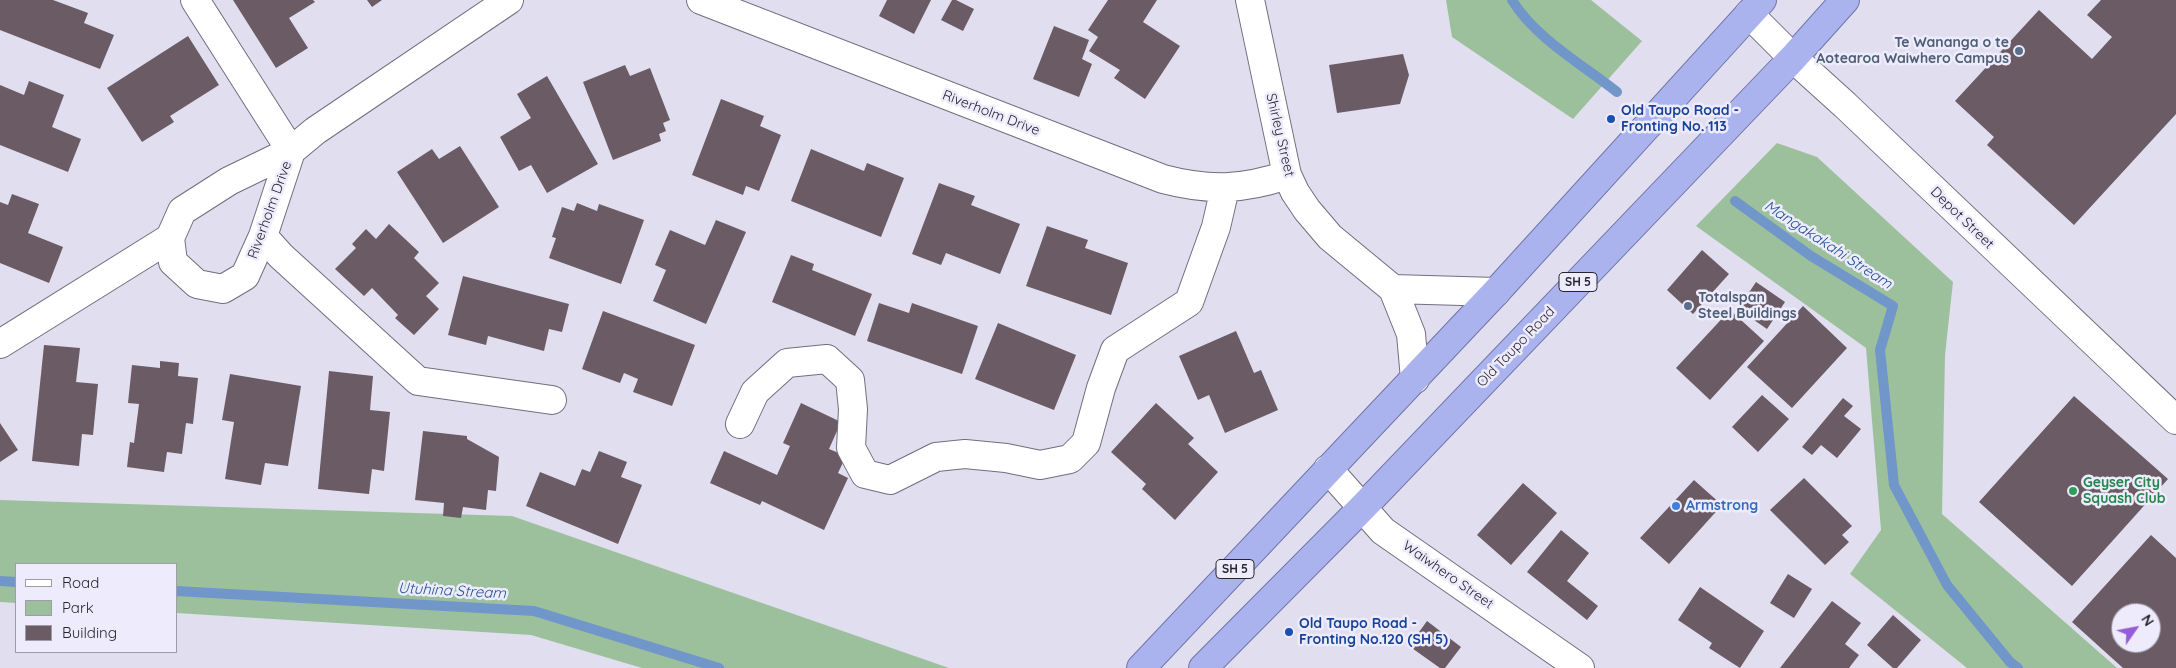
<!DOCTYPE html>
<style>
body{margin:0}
#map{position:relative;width:2176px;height:668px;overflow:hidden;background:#e1def0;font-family:Quicksand,sans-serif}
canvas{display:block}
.legend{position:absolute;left:15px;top:563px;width:162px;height:90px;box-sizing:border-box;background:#eeebfd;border:1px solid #9e9ca9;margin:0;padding:6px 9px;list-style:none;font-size:15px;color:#26252c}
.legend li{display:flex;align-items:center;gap:10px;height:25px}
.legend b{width:25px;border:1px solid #9e9ca9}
.north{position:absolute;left:2111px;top:603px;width:50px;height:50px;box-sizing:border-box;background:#eeebfd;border:1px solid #9e9ca9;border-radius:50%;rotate:57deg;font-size:14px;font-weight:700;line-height:20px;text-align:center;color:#26252c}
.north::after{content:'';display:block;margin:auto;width:18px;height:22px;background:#955dd6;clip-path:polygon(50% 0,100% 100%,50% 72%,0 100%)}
</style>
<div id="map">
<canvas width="2176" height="668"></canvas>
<ul class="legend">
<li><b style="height:6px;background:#fff"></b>Road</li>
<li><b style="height:14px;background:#9cc09c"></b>Park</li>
<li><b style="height:14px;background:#6a5b64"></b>Building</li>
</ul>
<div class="north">N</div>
</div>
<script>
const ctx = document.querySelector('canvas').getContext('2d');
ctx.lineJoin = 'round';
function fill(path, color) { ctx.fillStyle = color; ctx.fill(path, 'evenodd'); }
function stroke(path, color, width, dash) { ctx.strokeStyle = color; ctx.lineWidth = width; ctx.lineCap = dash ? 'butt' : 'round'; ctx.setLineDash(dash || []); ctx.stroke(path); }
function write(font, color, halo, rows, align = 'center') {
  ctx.font = font + ' Quicksand,sans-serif'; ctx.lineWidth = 5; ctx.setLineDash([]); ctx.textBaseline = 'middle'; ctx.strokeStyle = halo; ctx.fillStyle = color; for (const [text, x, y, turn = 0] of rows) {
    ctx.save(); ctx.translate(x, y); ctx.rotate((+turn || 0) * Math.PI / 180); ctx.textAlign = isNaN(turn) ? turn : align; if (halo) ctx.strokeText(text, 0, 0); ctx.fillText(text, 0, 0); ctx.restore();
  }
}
const green = new Path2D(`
 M1446 0H1591L1642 41 1573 119 1452 37Z
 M1777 143 1817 157 1953 282 1945 355 1942 514 2117 668H1967L1850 574 1881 530 1866 348 1696 226Z
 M0 500 512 516 949 668H642L531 635 176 613V564H16V603L0 602Z`);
const stream = new Path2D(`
 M1512 0C1534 37 1583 65 1617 92
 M1735 201 1811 256 1893 306 1880 350 1894 485 1947 585 2010 662 2018 668
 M0 581 16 582
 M176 591 534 611 719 668`);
const building = new Path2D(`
 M0 0H53L88 13 84 23 114 35 100 69 0 30Z
 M233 0H313L315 2 289 18 308 48 276 68Z
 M367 0H382L372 7Z
 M887 0H931L914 34 879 16Z
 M952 0H956L974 9 963 31 941 20Z
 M1108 0H1157L1143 22 1180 46 1145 99 1114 78 1120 70 1089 51 1098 37 1088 30Z
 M2101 0H2176V114L2074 225 1987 145 1994 137 1955 101 2039 10 2092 59 2112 37 2087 15Z
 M1054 26 1089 40 1082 59 1092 64 1079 97 1033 79Z
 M188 36 219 85 170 116 174 122 142 142 107 88Z
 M1403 54 1409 75 1400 104 1337 113 1329 65Z
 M625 65 630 76 650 68 670 120 663 123 666 131 659 134 661 141 613 160 583 82Z
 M547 76 598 164 547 193 531 165 519 171 500 137 531 118 517 94Z
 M29 81 64 95 52 127 81 139 68 172 0 145V85L24 95Z
 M721 99 764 116 760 126 781 135 759 191 746 186 743 195 692 175Z
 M460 146 499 207 443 243 397 172 432 149 439 159Z
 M811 149 864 171 867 163 904 178 881 237 791 201Z
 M939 183 975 196 971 205 1020 224 1000 274 946 253 941 265 912 254Z
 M12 194 39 204 28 233 63 247 49 283 0 263V202L8 205Z
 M577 203 597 211 599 204 644 220 621 284 549 258 556 238 552 237 562 207 574 211Z
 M716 220 746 232 706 324 653 301 666 270 655 265 670 230 705 245Z
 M389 224 419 252 414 258 439 283 426 296 439 309 414 335 395 318 398 315 372 288 364 296 335 269 356 248 352 244 366 229 376 239Z
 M1047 226 1088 240 1085 248 1128 263 1111 315 1026 286Z
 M1702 250 1729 274 1693 314 1667 290Z
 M791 255 814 264 812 270 872 294 855 336 772 302Z
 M463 276 569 304 562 332 549 329 544 351 488 336 486 345 448 335Z
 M1756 282 1785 302 1767 329 1738 309Z
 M879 303 909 313 912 303 978 326 962 374 867 341Z
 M1803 306 1847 348 1792 408 1747 367Z
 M1730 310 1764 341 1710 400 1676 368Z
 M603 311 695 345 672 406 633 392 638 379 624 373 620 383 582 369Z
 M998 323 1076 355 1054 410 975 379Z
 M1236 331 1254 373 1261 370 1278 410 1225 433 1209 395 1198 400 1179 356Z
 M44 345 80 348 76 382 98 384 93 435 82 434 79 466 32 461Z
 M160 361 179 363 178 376 198 378 193 424 186 423 182 454 167 452 164 472 127 467 130 442 134 443 139 404 128 403 132 365 160 368Z
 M329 371 373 376 370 410 390 412 384 471 372 469 369 494 318 489Z
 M230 374 301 386 288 466 265 463 261 485 225 479 234 422 222 420Z
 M1762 395 1789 419 1758 452 1732 427Z
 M2074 396 2168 479 2072 586 1979 502Z
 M1843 398 1853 406 1844 416 1861 429 1837 458 1821 445 1812 455 1802 447Z
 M801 403 841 422 829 449 846 456 838 473 848 478 824 530 762 501 760 505 710 483 724 451 777 475 790 446 783 443Z
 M1156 403 1194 438 1188 444 1218 472 1175 520 1142 489 1146 484 1111 452Z
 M0 423 18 450 0 462Z
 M423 431 467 436V439L499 457 496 491 488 490 486 510 463 507 461 518 443 516 444 503 415 500Z
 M599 451 627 462 621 477 642 485 618 544 526 506 540 472 575 486 582 469 590 472Z
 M1804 478 1852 526 1842 535 1849 542 1825 565 1770 510Z
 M1694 480 1722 505 1669 564 1640 538Z
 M1523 483 1557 513 1511 565 1477 535Z
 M1561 530 1589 553 1567 581 1598 606 1587 620 1527 572Z
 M2151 535 2176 558V668H2123L2072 622ZM2121 613H2151V643H2121Z
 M1788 574 1812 589 1794 618 1770 603Z
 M1700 587 1764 631 1740 668 1709 648 1712 643 1678 620Z
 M1832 601 1861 623 1845 644 1859 655 1849 668H1780Z
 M1893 615 1921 640 1897 668H1893L1867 645Z
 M1427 621 1461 647 1445 668H1440L1409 646Z`);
const minor = new Path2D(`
 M195 0 291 151
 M701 0 1163 179C1209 191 1242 190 1287 175
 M1250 0 1287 175 1295 192 1307 210 1330 237 1393 289 1411 334 1415 379
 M1749 14 1793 58 1845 105 2176 420
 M291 151 263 236 245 276 223 289 197 284 173 262 170 238 182 211 229 181 291 151 315 131 509 0
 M263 236 281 256 418 381 552 400
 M1393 289 1496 292
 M0 344 170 238
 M740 424 755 392 787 363 827 359 850 380 853 409 851 448 865 474 890 480 936 457 965 454 1006 458 1040 465 1070 459 1086 443 1101 388 1115 350 1189 302 1216 227 1225 188
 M1328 469 1383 531 1580 668`);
const trunk = new Path2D(`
 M1141 668 1496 292 1762 0
 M1203 668 1363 507 1793 58 1845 0`);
const markers = [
 [2019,51,5,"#5c6f8a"],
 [1611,119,5,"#1a4fb4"],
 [1688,306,5,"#5c6f8a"],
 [2073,491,5,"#2e9e5b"],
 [1676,506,5,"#3f7fe0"],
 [1289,632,5,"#1a4fb4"]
];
const shields = [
 [1578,282,38],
 [1235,569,38]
];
const shieldNames = [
 ["SH 5",1578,282],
 ["SH 5",1235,569]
];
const serviceNames = [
 ["Te Wananga o te",2009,43],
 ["Aotearoa Waiwhero Campus",2009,59],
 ["Totalspan",1698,298,"left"],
 ["Steel Buildings",1698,314,"left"]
];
const transitNames = [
 ["Old Taupo Road -",1621,111],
 ["Fronting No. 113",1621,127],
 ["Old Taupo Road -",1299,624],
 ["Fronting No.120 (SH 5)",1299,640]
];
const streetNames = [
 ["Riverholm Drive",991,113,21],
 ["Shirley Street",1280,135,77],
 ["Riverholm Drive",270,210,-70],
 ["Depot Street",1962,218,44],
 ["Old Taupo Road",1516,347,-46],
 ["Waiwhero Street",1448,575,35]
];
const leisureNames = [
 ["Geyser City",2083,483],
 ["Squash Club",2083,499]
];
const shopNames = [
 ["Armstrong",1686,506]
];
const waterNames = [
 ["Mangakakahi Stream",1828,245,33],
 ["Utuhina Stream",452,591,3]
];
fill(green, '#9cc09c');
stroke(stream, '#7096ca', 10);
fill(building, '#6a5b64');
stroke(minor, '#716e7e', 30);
stroke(trunk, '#6f75a8', 30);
stroke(minor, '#fff', 28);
stroke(trunk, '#abb3ee', 28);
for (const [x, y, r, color] of markers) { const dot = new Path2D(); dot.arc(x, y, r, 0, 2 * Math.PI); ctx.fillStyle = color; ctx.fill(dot); stroke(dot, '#eeebfd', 2); }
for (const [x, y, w] of shields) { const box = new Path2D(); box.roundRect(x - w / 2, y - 9.5, w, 19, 4); ctx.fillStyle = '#eeebfd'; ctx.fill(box); stroke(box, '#26252c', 1); }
write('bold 12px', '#26252c', null, shieldNames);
write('bold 14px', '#4e5e75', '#eeebfd', serviceNames, 'right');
write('bold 14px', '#164399', '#eeebfd', transitNames, 'left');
write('14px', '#26252c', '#eeebfd', streetNames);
write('bold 14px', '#27864d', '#eeebfd', leisureNames, 'left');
write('bold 14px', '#366cbe', '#eeebfd', shopNames, 'left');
write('italic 15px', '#235596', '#eeebfd', waterNames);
</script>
